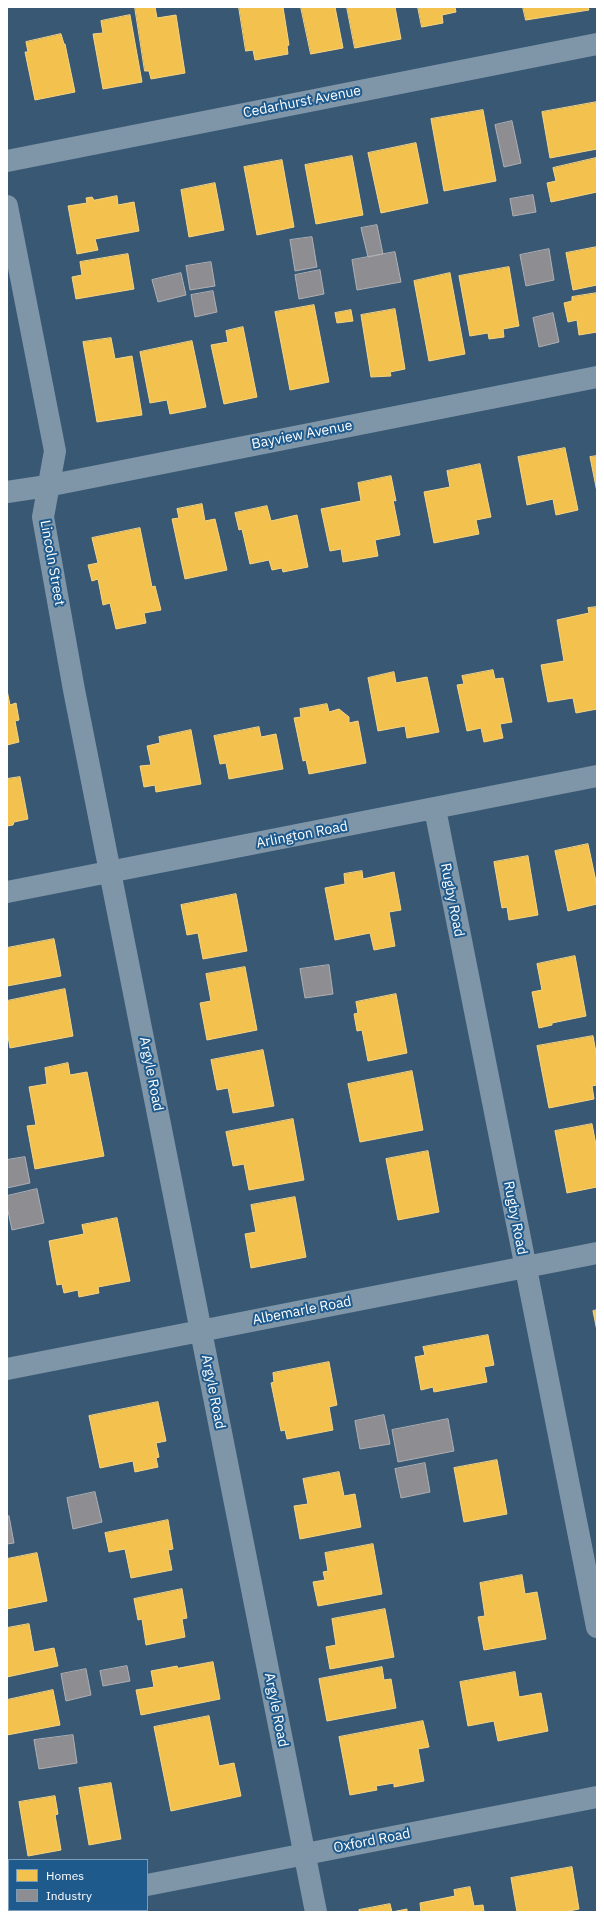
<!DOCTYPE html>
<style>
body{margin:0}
#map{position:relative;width:604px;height:1919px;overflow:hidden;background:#385874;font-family:"IBM Plex Sans",sans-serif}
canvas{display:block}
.frame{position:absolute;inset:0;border:8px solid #fff;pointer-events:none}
.legend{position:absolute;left:8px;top:1859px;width:140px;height:52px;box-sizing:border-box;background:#1f5a8d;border:1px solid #799cbb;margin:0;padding:5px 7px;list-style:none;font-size:12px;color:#fff}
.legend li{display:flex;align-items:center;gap:8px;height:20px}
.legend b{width:20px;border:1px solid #799cbb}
</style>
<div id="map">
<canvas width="604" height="1919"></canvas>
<div class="frame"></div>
<ul class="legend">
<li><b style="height:11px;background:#f2c14e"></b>Homes</li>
<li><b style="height:11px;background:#8d8d92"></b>Industry</li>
</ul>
</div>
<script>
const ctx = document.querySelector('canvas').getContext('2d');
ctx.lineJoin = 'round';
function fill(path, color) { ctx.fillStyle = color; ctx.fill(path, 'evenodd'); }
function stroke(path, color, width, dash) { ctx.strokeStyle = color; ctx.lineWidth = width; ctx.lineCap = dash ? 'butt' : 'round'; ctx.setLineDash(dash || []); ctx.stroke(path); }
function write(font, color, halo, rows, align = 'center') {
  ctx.font = font + ' "IBM Plex Sans",sans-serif'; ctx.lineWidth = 4; ctx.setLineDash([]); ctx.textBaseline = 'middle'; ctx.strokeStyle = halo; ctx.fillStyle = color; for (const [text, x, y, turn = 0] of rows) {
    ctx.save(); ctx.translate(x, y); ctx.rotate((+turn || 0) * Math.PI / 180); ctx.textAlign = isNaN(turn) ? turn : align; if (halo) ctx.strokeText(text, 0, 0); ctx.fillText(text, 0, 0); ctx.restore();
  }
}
const homes = new Path2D(`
 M135 7H155L157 18 176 15 185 73 151 79 149 71H145Z
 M239 7H283L289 45 287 46 288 54 255 60 253 50 246 51Z
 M301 7H335L343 48 311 54Z
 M347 7H395L401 39 355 48Z
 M418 7H455L456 12 442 15 443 23 422 27Z
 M523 7H588L589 10 526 20Z
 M130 15 142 82 103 89 93 34 103 33 101 21Z
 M61 34 64 44H65L75 92 35 100 25 52H28L26 42Z
 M597 102V149L550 158 542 112Z
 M483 110 496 181 444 191 431 119Z
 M416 143 428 203 381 213 368 153Z
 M352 156 363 215 316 224 305 165Z
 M596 158 597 192 551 202 547 183 556 181 553 168Z
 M282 160 294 227 257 235 244 167Z
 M215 183 224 230 189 237 181 190Z
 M117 196 118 205 134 202 139 231 95 239 98 250 77 254 68 206 87 203 86 198 92 197 94 200Z
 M597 247V285L573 290 566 253Z
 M128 254 134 289 76 299 72 277 82 275 80 262Z
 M509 267 519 326 503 329 504 337 489 339 488 333 470 336 459 276Z
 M450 273 465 354 429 361 414 281Z
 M597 293V332L579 335 577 320 568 322 564 303 572 301V297Z
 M314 305 329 382 290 390 275 312Z
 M395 309 405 369 390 372 391 376 371 377 361 315Z
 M351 310 353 321 337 323 335 313Z
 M243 327 257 397 224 404 211 345 228 342 226 331Z
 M111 338 115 359 132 356 142 415 97 422 83 342Z
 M192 341 206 407 170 414 167 400 150 403 140 352Z
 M565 448 578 510 556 515 553 499 527 505 518 457Z
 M597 456V492L590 457Z
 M480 464 491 517 476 520 479 534 434 543 424 492 450 487 447 471Z
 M391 476 396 501 393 500 400 535 375 540 378 556 343 562 341 549 330 551 321 509 361 501 358 483Z
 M202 504 205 521 215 519 227 570 185 579 172 519 179 518 177 509Z
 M267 506 271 521 297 515 308 567 283 572 282 568 272 570 269 560 250 564 242 529 239 530 235 513Z
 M140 528 152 587 155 586 161 610 144 613 146 623 116 629 110 603 103 605 98 579 92 581 88 565 98 563 92 538Z
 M597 607V709L576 713 573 698 548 702 541 665 564 661 557 620 589 613 588 608Z
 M493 670 495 679 503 678 512 722 500 724 503 738 484 742 481 728 467 731 457 685 464 684 462 676Z
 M394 672 396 683 427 677 439 732 407 738 405 726 378 731 368 678Z
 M7 690 10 705 16 703 19 720 15 721 19 742 7 745Z
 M327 704 329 712 339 709 349 717V723L358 721 366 763 309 774 306 760 303 761 294 718 301 717 300 709Z
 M259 727 261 737 276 734 283 769 229 779 226 763 220 764 214 736Z
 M191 730 201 784 156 792 155 785 144 787 140 766 151 765 147 746 160 743 159 737Z
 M20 777 28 819 14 822 13 825 7 826V779Z
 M588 844 597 886V904L568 911 555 851Z
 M528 856 538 915 509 920 507 907 502 908 494 862Z
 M362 871 363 879 394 872 401 910 389 912 395 946 374 950 370 933 335 940 325 888 345 884 344 874Z
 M236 894 247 951 203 959 198 933 187 935 181 905Z
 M54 939 61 976 7 986V948Z
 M575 956 586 1016 552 1023V1025L539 1028 532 992 542 990 537 964Z
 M245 967 257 1030 207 1040 200 1003 211 1001 206 974Z
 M65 989 73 1036 10 1048 7 1030V1001Z
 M396 994 407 1053 368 1061 362 1030 357 1031 354 1014 358 1013 356 1002Z
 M593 1036 597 1058V1085L592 1086 594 1099 549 1108 537 1046Z
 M263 1050 274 1106 233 1113 228 1088 217 1090 211 1060Z
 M68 1063 70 1075 87 1072 104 1156 35 1169 27 1126 36 1125 29 1087 47 1084 45 1068Z
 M412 1071 423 1130 360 1142 348 1084Z
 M293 1119 304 1180 249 1190 244 1164 233 1166 226 1132Z
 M592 1124 597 1150V1187L567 1193 555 1131Z
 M428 1151 439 1212 398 1220 386 1159Z
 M295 1197 306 1257 251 1268 245 1234 256 1232 251 1205Z
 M117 1218 130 1281 98 1287 99 1293 79 1297 78 1290 64 1293 62 1284 57 1285 49 1241 84 1234 82 1225Z
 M597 1310V1331L593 1311Z
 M488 1335 494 1365 484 1367 487 1382 434 1392 433 1387 421 1390 415 1357 425 1355 423 1347Z
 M329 1362 337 1405 329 1407 333 1430 287 1439 285 1430 281 1431 271 1383 274 1382 273 1373Z
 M158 1402 166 1441 156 1443 159 1457 156 1458 158 1467 135 1472 133 1461 100 1468 89 1416Z
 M497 1460 507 1514 464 1522 454 1468Z
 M339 1472 344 1496 355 1494 361 1527 300 1539 294 1506 308 1504 303 1479Z
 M168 1520 173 1549 168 1550 172 1570 131 1578 125 1549 109 1552 105 1533Z
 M373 1544 382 1594 318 1606 313 1582 325 1580 323 1572 328 1571 325 1553Z
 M37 1553 47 1601 7 1609V1559Z
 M522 1575 525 1594 537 1592 546 1639 484 1650 478 1617 485 1616 480 1583Z
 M182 1589 187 1618 182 1619 185 1637 146 1645 142 1619 138 1620 134 1599Z
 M385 1609 394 1657 330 1669 326 1647 336 1645 332 1619Z
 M29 1624 34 1652 54 1648 58 1666 7 1677V1628Z
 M213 1662 220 1699 141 1715 136 1690 154 1687 151 1671 177 1666 178 1668Z
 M382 1667 384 1680 391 1679 396 1708 327 1721 319 1679Z
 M515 1672 519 1697 541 1693 548 1731 498 1741 494 1721 468 1726 460 1682Z
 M53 1690 60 1725 7 1735V1700Z
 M209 1716 219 1766 234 1763 241 1796 171 1811 154 1727Z
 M423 1721 429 1747 418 1749 424 1781 394 1787V1783L376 1786 377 1790 350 1795 339 1737Z
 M111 1783 121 1839 89 1845 79 1788Z
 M55 1796 58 1814 55 1815 61 1850 28 1856 19 1802Z
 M572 1867 579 1909 564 1912H517L511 1878Z
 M470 1887 474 1906 483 1905 484 1912H421L420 1903 455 1896 454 1890Z
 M390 1904 392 1912 407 1909V1912H359V1910Z`);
const industry = new Path2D(`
 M512 121 521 163 504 167 495 125Z
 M533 195 536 212 513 216 510 199Z
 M377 225 383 254 368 257 361 228Z
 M312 237 317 267 295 271 290 240Z
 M549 249 554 280 526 286 520 255Z
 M395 252 401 282 357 290 352 260Z
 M211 262 215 286 190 290 186 266Z
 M320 270 324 294 299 299 295 275Z
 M181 273 186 295 158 302 152 280Z
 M213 291 217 312 195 317 191 295Z
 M553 313 559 342 539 347 533 318Z
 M329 965 333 994 305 998 300 969Z
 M25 1157 30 1183 7 1188V1160Z
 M37 1189 44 1223 12 1230 7 1206V1196Z
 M384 1415 390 1444 360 1449 355 1421Z
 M448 1419 454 1451 398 1462 392 1430Z
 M425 1463 430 1492 401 1498 395 1469Z
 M95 1492 102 1522 73 1529 67 1498Z
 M9 1516 14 1543 7 1544V1517Z
 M127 1666 130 1681 103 1686 100 1671Z
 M86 1669 91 1695 66 1701 61 1674Z
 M73 1735 77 1763 39 1769 34 1740Z`);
const minor = new Path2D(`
 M7 161 597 44
 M7 206 55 451 43 517 74 690 316 1912
 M7 492 47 486 597 377
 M435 809 597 1627
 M7 892 597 776
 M7 1369 597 1253
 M147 1885 597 1797
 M11 1912 21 1910`);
const streetNames = [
 ["Cedarhurst Avenue",302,102,-11],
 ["Bayview Avenue",302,435,-11],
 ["Lincoln Street",52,563,80],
 ["Arlington Road",302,835,-11],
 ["Rugby Road",452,900,79],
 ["Argyle Road",151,1074,79],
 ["Rugby Road",515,1218,79],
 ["Albemarle Road",302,1311,-11],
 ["Argyle Road",213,1392,79],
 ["Argyle Road",276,1710,79],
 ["Oxford Road",372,1841,-11]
];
fill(homes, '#f2c14e');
stroke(homes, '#f6d483', 1);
fill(industry, '#8d8d92');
stroke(industry, '#afafb3', 1);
stroke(minor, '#7f95a8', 22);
write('14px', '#fff', '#1f5a8d', streetNames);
</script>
